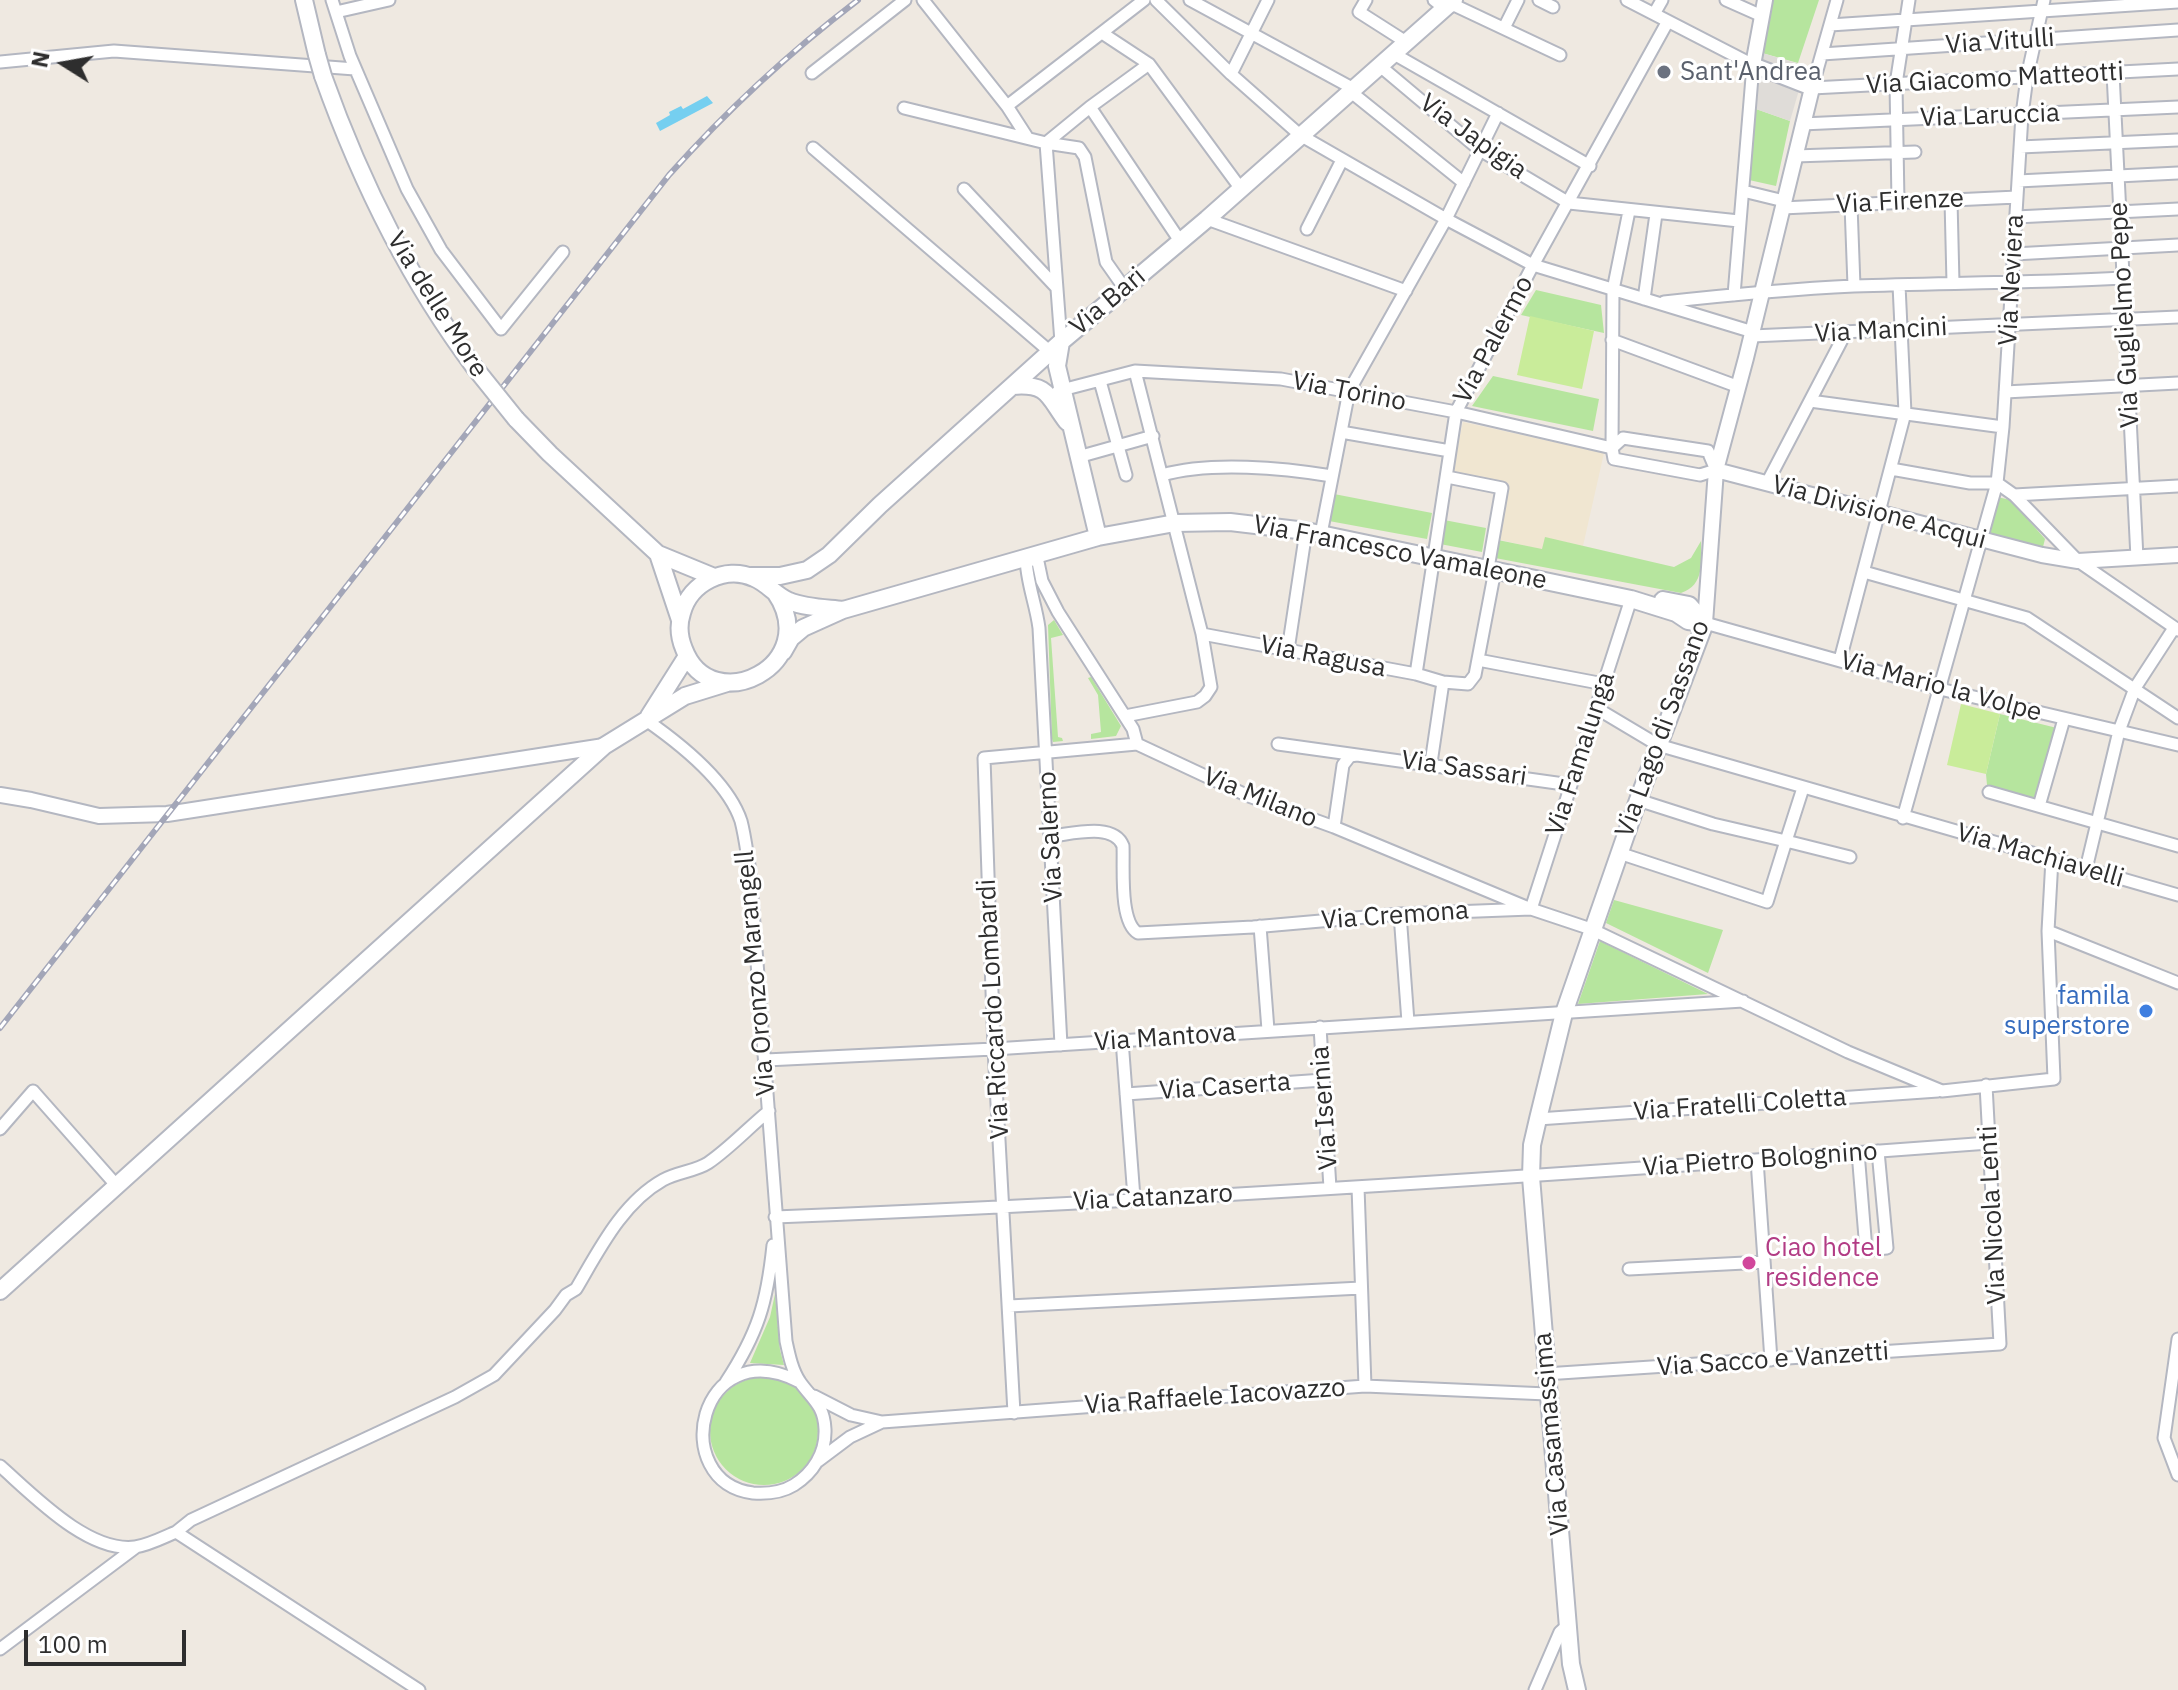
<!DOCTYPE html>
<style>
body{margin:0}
#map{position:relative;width:2178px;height:1690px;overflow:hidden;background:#efe9e1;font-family:"IBM Plex Sans",sans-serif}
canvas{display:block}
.north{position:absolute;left:24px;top:24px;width:80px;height:80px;-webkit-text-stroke:6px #fff;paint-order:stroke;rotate:281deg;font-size:22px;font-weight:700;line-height:32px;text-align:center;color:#2e2e2e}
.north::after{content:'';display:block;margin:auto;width:28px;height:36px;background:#2e2e2e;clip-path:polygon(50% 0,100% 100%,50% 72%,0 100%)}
.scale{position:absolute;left:24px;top:1630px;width:162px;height:36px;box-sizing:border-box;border:4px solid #2e2e2e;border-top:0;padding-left:10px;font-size:24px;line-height:28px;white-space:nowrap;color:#2e2e2e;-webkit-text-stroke:6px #fff;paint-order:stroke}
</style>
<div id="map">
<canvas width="2178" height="1690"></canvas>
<div class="north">N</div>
<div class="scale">100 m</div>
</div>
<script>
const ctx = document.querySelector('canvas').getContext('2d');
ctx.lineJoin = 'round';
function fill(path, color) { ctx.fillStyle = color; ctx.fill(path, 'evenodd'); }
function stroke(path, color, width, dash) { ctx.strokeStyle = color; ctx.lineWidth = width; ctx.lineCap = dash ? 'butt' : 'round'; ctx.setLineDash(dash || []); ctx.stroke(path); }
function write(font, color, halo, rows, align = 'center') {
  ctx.font = font + ' "IBM Plex Sans",sans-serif'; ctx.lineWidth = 6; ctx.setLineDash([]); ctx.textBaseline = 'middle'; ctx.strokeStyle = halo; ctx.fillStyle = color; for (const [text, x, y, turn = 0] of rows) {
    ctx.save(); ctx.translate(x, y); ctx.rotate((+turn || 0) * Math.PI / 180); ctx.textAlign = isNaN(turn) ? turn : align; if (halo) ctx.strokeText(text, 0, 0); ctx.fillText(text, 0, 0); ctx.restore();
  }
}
const education = new Path2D(`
 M1463 422 1604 453 1583 546 1546 538 1543 550 1497 539 1509 484 1452 471Z`);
const green = new Path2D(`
 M1773 0H1819L1798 63 1762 53Z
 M1756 109 1790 121 1776 186 1749 180Z
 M1536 290 1601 305 1604 333 1521 315Z
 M1493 376 1599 399 1593 431 1472 406Z
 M1334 494 1432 513 1427 539 1329 521Z
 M1997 497 2011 500 2045 539 2043 547 1986 535Z
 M1444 520 1486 528 1482 552 1440 544Z
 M1545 537 1674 567 1691 558 1701 541C1701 562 1705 585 1681 593L1495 558 1498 540 1542 549Z
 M1054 620 1063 635 1051 638 1058 737 1062 738 1063 741 1053 742 1052 739 1048 625Z
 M1091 677 1121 726 1116 736 1091 739V734L1101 732 1098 695 1088 678Z
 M2000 714 2057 728 2037 800 1987 785 1986 774Z
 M1614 900 1723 930 1708 973 1606 923Z
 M1600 941 1708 994 1578 1004Z
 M775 1294 780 1350 784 1365 750 1363 770 1317Z
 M710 1431a54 54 0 1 1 108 0a54 54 0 1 1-108 0Z`);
const pitch = new Path2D(`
 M1530 316 1594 331 1582 389 1517 375Z
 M1961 704 2000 714 1986 774 1947 765Z`);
const plaza = new Path2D(`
 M1762 53 1806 66 1790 121 1756 109Z`);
const water = new Path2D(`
 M707 96 713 103 660 131 656 123 670 115 669 112 681 106 683 109Z`);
const minor = new Path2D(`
 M332 0 350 56 407 189 441 250 501 329 563 252
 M923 0 1007 106 1027 137
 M1156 0 1231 74 1300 135 1446 219 1533 265 1753 332
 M1190 0 1354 89
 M1366 0 1359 12 1406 42
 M1434 0 1439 4 1456 6 1560 55
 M1539 0 1553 7
 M1627 0 1753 65 1734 295
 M1726 0 1762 16
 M1837 0 1812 88 2178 69
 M336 12 389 0
 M1654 14 1662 0
 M1830 25 2178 2
 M1504 28 1518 0
 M1102 33 1149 64 1241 189
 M1394 54 1590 166
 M1822 54 2178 30
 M0 62 114 51 355 69
 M1380 66 1480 150 1569 203 1739 221
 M812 73 905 0
 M2113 73 2137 558
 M1231 74 1268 0
 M1351 92 1464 183
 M1007 106 1144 0
 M1090 107 1180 241
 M904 108 1046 143 1079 148 1085 157 1106 262 1125 289
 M1802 124 2178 107
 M1046 143 1061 342
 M1046 143 1090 107 1149 64
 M2020 147 2178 140
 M813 148 1055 356
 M1795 156 1915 152
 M2018 181 2178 173
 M964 189 1057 288
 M1743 191 1784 201
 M1951 200 1953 283
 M1898 202 1896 84 1909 0
 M1851 205 1854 286
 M1782 208 2017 197
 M2016 217 2178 209
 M1207 219 1406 291
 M1307 229 1342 160
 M2014 254 2178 245
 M1644 299 1656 214
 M1664 302C1728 295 1790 289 1854 286 1943 283 2033 283 2123 278
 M1752 336 2178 317
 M1612 340 1739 387
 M1100 381 1126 475
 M1058 391 1135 371 1281 379 1456 412 1612 448
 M2005 392 2178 383
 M1810 401 2003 427
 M1341 432 1450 451
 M1612 448 1623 438 1708 451 1716 470 1700 475 1614 459 1612 448 1613 290 1629 211
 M1078 457 1153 436
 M1891 469 1970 483H1997
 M1162 475C1211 461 1283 468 1332 476
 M1447 477 1502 488 1488 568
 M1767 483 1846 332
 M1997 483 2014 495 2078 561 2178 630
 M2014 495 2178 486
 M1321 534 1349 391 1446 219 1498 113
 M1864 572 2027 618 2178 718
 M1705 623 1940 689 2178 745
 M1202 634 1416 674 1443 682 1468 684 1475 675 1495 570
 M1288 650 1306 531
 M1478 660 1604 684
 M1840 660 1905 413 1899 285
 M1416 674 1456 412 1533 265 1668 21
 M1596 708 1658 745 2178 895
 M1125 716 1197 702 1205 696 1211 687 1202 634 1135 371
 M646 720C679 743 728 782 741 821 745 836 747 854 750 871L786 1341C789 1355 792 1370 800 1382 812 1399 824 1405 825 1429 826 1453 813 1473 794 1485 781 1493 767 1494 753 1493 667 1482 698 1330 800 1382
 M1278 744 1357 755
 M1431 763 1443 682
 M1803 788 1786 841 1850 857
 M1989 792 2178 846
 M2039 806 2064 719
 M1903 818 1997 483 2003 427 2022 115 2027 77 2044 0
 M1334 827 1343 765 1350 756 1357 755 1571 785
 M1051 836C1072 834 1114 822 1123 846 1124 867 1119 922 1138 933L1253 927 1400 914 1531 909 1631 599
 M1619 853 1767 902 1786 841 1713 824 1638 800
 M2086 869 2119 731 2135 688 2174 628
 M1400 914 1408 1022
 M1260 926 1268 1030
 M2048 931 2178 983
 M1320 1027 1330 1188
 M1122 1040 1134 1198
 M1061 1045 1039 628C1036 604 1026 581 1026 557L1038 562 1042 581 1058 612 1133 729 1137 744 1246 795 1334 827 1531 909 1591 929 1848 1052 1942 1091 2054 1079 2048 931 2052 859
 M766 1060 994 1049 1743 1001
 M1126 1094 1323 1080
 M1538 1119 1938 1091
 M0 1129 33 1091 117 1186
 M1858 1152 1866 1250 1887 1248 1878 1151
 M1757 1160 1771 1360
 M1358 1187 1365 1386
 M775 1217C1181 1201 1585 1173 1989 1143
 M1629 1269 1764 1262
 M1009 1306 1361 1288
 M2178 1339 2164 1438 2178 1475
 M1545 1374 2000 1344 1986 1085
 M726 1382C758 1333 767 1303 773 1245
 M814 1396 851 1415 882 1422 850 1437 818 1461
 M1014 1413 994 1049 984 758 1137 744
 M882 1422 1365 1386 1547 1394
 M0 1466C33 1495 88 1553 135 1547 149 1545 164 1537 176 1532L419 1690
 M176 1532 191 1520 455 1397 494 1375 555 1310 566 1295 576 1289C599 1250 622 1203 663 1180 677 1172 696 1171 708 1163 730 1148 749 1127 769 1111
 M0 1649 136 1547
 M1535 1690 1560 1632 1569 1624`);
const tertiary = new Path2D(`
 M1716 470 2042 555 2078 561 2178 555
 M1705 623 1716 470 1746 358 1812 88 1753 65 1765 0
 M0 795 31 800 99 816 167 814 604 746`);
const secondary = new Path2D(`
 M304 0 317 55
 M323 76C360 180 409 280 475 368
 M1061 342 1057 366 1098 537
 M1013 386C1049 383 1048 397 1067 422
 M516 419 550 454 658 554 714 577
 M658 554 680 620
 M751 576H780L807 570 829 555 880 505 1061 342 1207 219 1454 0
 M775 592C825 665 711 721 684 649 679 637 678 625 682 613 690 583 725 565 754 578 767 583 776 596 789 601 806 608 826 608 843 610
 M1663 600 1689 605 1705 623
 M783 652 791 638 803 628 843 610 1098 537 1175 523 1230 522 1306 531 1631 599 1676 613 1688 621 1705 623
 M649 716 687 656
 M0 1291 604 746 685 696 727 683
 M1577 1690 1571 1664 1531 1177 1532 1145 1538 1119 1564 1013 1638 800 1705 623`);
const rail = new Path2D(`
 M0 1028 669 175C729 108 787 54 858 0`);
const secondaryBridge = new Path2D(`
 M317 55 323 76
 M475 368 516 419`);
const markers = [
 [1664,72,8,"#6b7280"],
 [2146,1011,8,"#3f7fe0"],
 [1749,1263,8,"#d1479c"]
];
const streetNames = [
 ["Via Vitulli",2000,42,-4],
 ["Via Giacomo Matteotti",1995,79,-3],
 ["Via Laruccia",1990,116,-2],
 ["Via Japigia",1473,137,36],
 ["Via Firenze",1900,202,-3],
 ["Via Neviera",2012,280,-87],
 ["Via Bari",1108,302,-40],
 ["Via delle More",437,305,58],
 ["Via Guglielmo Pepe",2125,315,-93],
 ["Via Mancini",1881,331,-3],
 ["Via Palermo",1494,340,-62],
 ["Via Torino",1349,392,11],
 ["Via Divisione Acqui",1879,513,15],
 ["Via Francesco Vamaleone",1400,553,11],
 ["Via Ragusa",1323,657,11],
 ["Via Mario la Volpe",1941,687,15],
 ["Via Lago di Sassano",1663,729,-70],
 ["Via Famalunga",1581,754,-72],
 ["Via Sassari",1464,769,8],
 ["Via Milano",1260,798,22],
 ["Via Salerno",1051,837,-93],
 ["Via Machiavelli",2040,856,16],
 ["Via Cremona",1395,916,-4],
 ["Via Oronzo Marangell",756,973,-95],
 ["Via Riccardo Lombardi",994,1009,-93],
 ["Via Mantova",1165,1038,-4],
 ["Via Caserta",1225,1087,-4],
 ["Via Fratelli Coletta",1740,1105,-4],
 ["Via Isernia",1325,1108,-94],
 ["Via Pietro Bolognino",1760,1160,-4],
 ["Via Catanzaro",1153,1198,-3],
 ["Via Nicola Lenti",1993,1215,-93],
 ["Via Sacco e Vanzetti",1773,1360,-4],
 ["Via Raffaele Iacovazzo",1215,1397,-4],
 ["Via Casamassima",1552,1434,-95]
];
const worshipNames = [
 ["Sant'Andrea",1680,72]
];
const shopNames = [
 ["famila",2130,996],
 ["superstore",2130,1026]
];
const hotelNames = [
 ["Ciao hotel",1765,1248],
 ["residence",1765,1278]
];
fill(education, '#f0e6d1');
fill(green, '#b6e59e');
fill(pitch, '#c9ec9a');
fill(plaza, '#dfdcd8');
fill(water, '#75cff0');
stroke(minor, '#b4b7c1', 15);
stroke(tertiary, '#b4b7c1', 18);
stroke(secondary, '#b4b7c1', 20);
stroke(minor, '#fff', 11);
stroke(tertiary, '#fff', 14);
stroke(secondary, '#fff', 16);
stroke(rail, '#a3a6b8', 6);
stroke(rail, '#fff', 3, [9]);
stroke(secondaryBridge, '#b4b7c1', 20, []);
stroke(secondaryBridge, '#fff', 16);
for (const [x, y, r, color] of markers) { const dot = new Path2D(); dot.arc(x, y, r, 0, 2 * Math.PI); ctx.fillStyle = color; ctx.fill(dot); stroke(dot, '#fff', 3); }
write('26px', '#2e2e2e', '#fff', streetNames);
write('26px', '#5b616d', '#fff', worshipNames, 'left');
write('26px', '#366cbe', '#fff', shopNames, 'right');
write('26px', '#b23c85', '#fff', hotelNames, 'left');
</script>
